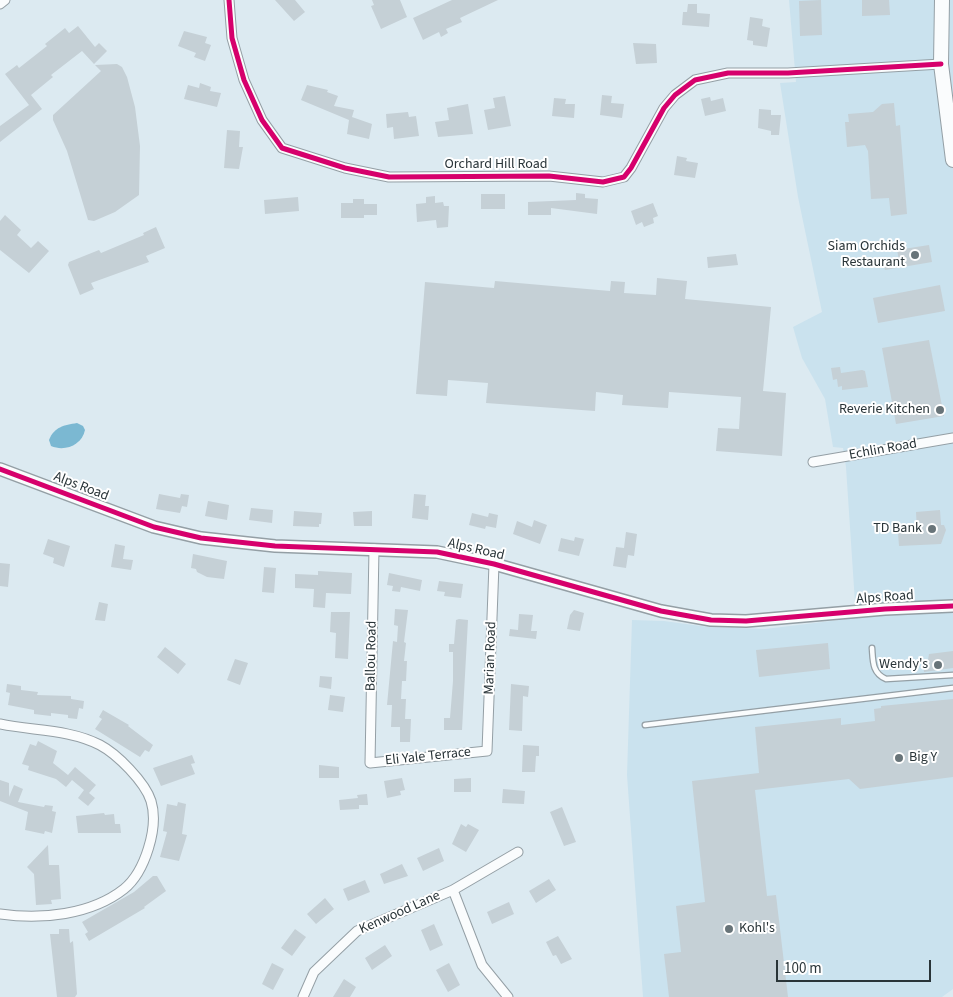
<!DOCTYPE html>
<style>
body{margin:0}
#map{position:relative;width:953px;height:997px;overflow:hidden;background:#dceaf1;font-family:"Source Sans 3",sans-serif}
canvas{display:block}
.scale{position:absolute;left:776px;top:960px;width:155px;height:22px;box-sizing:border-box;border:2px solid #293438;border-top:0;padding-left:6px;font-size:15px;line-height:18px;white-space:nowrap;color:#293438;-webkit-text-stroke:4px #fff;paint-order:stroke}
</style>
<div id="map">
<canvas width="953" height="997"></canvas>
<div class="scale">100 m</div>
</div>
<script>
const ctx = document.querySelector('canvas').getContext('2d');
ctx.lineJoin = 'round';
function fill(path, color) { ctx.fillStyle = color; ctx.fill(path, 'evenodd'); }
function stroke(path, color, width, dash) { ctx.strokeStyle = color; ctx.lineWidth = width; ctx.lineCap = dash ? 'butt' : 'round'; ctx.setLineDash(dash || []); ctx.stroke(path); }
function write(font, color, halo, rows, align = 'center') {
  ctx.font = font + ' "Source Sans 3",sans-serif'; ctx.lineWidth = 4; ctx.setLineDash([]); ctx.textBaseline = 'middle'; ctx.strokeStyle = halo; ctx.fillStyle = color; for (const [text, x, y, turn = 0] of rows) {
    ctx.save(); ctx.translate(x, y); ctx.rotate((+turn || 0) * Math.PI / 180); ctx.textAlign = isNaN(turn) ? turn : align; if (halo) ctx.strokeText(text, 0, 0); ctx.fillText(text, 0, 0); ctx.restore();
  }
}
const built = new Path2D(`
 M789 0H953V989L942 997H643L627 775 632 620 664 621 708 627 765 629 856 618 846 467 843 448 833 447 825 399 802 358 793 327 822 312 798 197 780 83 796 82Z`);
const water = new Path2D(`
 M77 423 83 426 85 430C82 445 65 452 51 446L49 440C54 427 64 425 77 423Z`);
const building = new Path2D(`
 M275 0H295L305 12 294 21Z
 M372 0H400L407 17 381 29 371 6 374 5Z
 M452 0H498L460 18 462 22 446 29 448 33 441 37 439 32 423 40 413 18Z
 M821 0 822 35 800 36 799 1Z
 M862 0H889L890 15 862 16Z
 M688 4H697V13L710 14 709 27 682 25 683 12H687Z
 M750 17 763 19 762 26 770 28 767 47 753 45V41L747 40Z
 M78 26 95 47 99 43 107 51 94 64 82 51 51 75 53 77 31 95 42 109 0 142V126L29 105 5 74 17 65 19 68 47 46 45 44 65 28 69 33Z
 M184 31 207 37 205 43 211 45 205 61 194 57 196 53 178 46Z
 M633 43 656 44 657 63 636 64Z
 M117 64 122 67 127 77 135 107 140 146 139 195 115 212 94 221 88 220 67 151 53 120V115L101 71 95 65Z
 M200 83 211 87 210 91 221 93 217 107 184 99 188 85 199 88Z
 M307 85 328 90 327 92 338 96 334 106 354 110 352 117 372 124 369 139 347 134 349 120 301 100Z
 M602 95 612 96 611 103 624 104 622 118 600 115Z
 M505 96 511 126 488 130 484 110 495 108 493 98Z
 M710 97 711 101 723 98 726 111 705 116 701 99Z
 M554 98 566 99 565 104H575L574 118 552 116Z
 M894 103 896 126 900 125 907 214 891 216 889 198 871 199 868 151 865 145 847 147 845 122H849L848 114 873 112 882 104Z
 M468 104 473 134 438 137 435 122 449 120 447 108Z
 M759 109 771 110V115H781L779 135H771V131L758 128Z
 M408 112 409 117 416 116 419 136 394 139 393 127 387 128 386 114Z
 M227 130 240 131 239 147H243L239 169 224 168Z
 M677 156 687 158 686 161 698 163 695 178 674 175Z
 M576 193 585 194V198L598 199 597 214 551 208V215H528V202L576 200Z
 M481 194H505V209H481Z
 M435 196V203L443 202 444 206H449L448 227 437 228 436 220 417 222 416 204 426 203V197Z
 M298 197 299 211 265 214 264 200Z
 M353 199H364V204H377V215H364V218H341V203H353Z
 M653 203 658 216 653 218 654 223 644 227 642 222 636 225 631 211Z
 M5 215 21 230 17 235 31 248 38 241 49 251 29 273 0 250V221Z
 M156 227 165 248 146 256 149 262 91 283 94 289 80 295 68 265 69 262 99 250 101 253 144 235 143 233Z
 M929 245 932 262 885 270 883 263 899 260 897 250Z
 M736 254 738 265 708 268 707 257Z
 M657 278 687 281 685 299 771 307 763 391 786 393 782 456 716 451 718 428 739 429 741 397 669 392 668 408 622 405 623 395 596 392 595 411 486 403 488 383 448 380 447 396 416 394 425 282 494 288 495 281 610 291 611 281 625 282 624 293 656 295Z
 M940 285 945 311 878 323 873 298Z
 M929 340 944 416 896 424 882 348Z
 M840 367 841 373 862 370 865 371 868 387 842 390V386L838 387 837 379 833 380 831 368Z
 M159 494 180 498 181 494 189 495 187 507 182 506 180 513 156 509Z
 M414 494 426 495 425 506H429L428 520 412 518Z
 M208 501 229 505 227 520 205 516Z
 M251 508 273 510 272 523 249 520Z
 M940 510 941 525H944L946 530 941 544 899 546 898 533 917 532 916 512Z
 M294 511 322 513 321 524H319V527L293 526Z
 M372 511V526H354L353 512Z
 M472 513 488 517 489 513 498 515 496 528 486 526 485 529 469 525Z
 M534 520 547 525 540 544 513 534 517 521 532 527Z
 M626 532 637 534 634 556 628 555 626 568 613 566 616 547 624 548Z
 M575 537 584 539 579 556 558 551 561 538 574 541Z
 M48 539 70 546 64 567 53 563 54 558 43 554Z
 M115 544 125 546 123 559 133 560 131 570 111 567Z
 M193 554 227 561 224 579 207 577 197 572 196 569 191 568Z
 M0 563 10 564 8 587 0 586Z
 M264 567 276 568 274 593 262 592Z
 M318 571 352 573 351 594 326 593 325 608 313 607 314 589 295 588V574L318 575Z
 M389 573 422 580 420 591 401 587 400 592 392 591 393 586 387 585Z
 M439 581 463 584 461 598 444 596 445 592 437 591Z
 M99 602 108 604 105 621 95 620Z
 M395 609 408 610 404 642 406 643 404 661H407L406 681H402L401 699H406L405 719H411L410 742H400V727H391L392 705H387L393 641 397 642 398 626 394 625Z
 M574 610 584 613 580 631 567 629 570 615Z
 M331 612H350L348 659 335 658 336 633 330 632Z
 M519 614 533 615 531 631H537L536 639 509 636 510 629 518 630Z
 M459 619 468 620 462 730H444V718H450L453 681V652H449V644H454L456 620Z
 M828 643 830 669 759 677 756 650Z
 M165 647 186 664 178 674 157 657Z
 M953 651V668L924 672 923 661 928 660 929 654Z
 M235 659 248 663 240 685 227 680Z
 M320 676 332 677 331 689 319 687Z
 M7 684 21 686V690L38 692 37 695 71 696V699L84 701 83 709 79 708 77 719 68 718V715L51 713V716L34 714V710L8 705 10 693 6 692Z
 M511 684 529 686 528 697 523 696 522 731 509 730Z
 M330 695 345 697 343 712 328 710Z
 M953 699V777L860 789 849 779 755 790 767 896 776 895 788 997H669L664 954 681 952 676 906 705 902 692 781 759 773 755 727 841 718V725L875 721 874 709 881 708V706Z
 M103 710 129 725 128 726 153 745 149 752 145 750 140 757 95 729 102 719 99 717Z
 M38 741 57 751 53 763 68 775 75 767 96 785 89 793 95 798 88 806 78 798 84 790 72 780 66 787 56 779 28 770 29 766 22 764 30 744 36 746Z
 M523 745 539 746V756H536L535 772H522Z
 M192 755 195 763 191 764 195 774 161 786 153 768Z
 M319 765 339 767V778H319Z
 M402 778 405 790 400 791 401 795 387 798 384 781Z
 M471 778V792H454V779Z
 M0 780 9 783V797L14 785 23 789 18 802 44 807 45 805 53 806 52 811 56 812 52 833 45 831 44 834 25 830 28 812 0 801Z
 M503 789 525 791 524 804 502 803Z
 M367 794 368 805H359V809L340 810 339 800 358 798 357 795Z
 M178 802 186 804 182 834 187 835 179 861 160 857 167 832 163 831 167 804 177 806Z
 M562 807 576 842 564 846 550 812Z
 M104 813 105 815 114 814 115 824H120L121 833H78L76 816Z
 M461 824 466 827 468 824 479 830 466 852 452 844Z
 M48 845 49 865H59L61 899 51 900 52 904 36 905 34 874 27 867Z
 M439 848 444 861 423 871 417 858Z
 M402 864 408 876 384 884 380 874Z
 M153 876H157L166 891 144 907 145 908 89 941 85 934 88 932 82 922 134 892Z
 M549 879 556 890 536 903 529 891Z
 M365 880 370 892 348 901 343 889Z
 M325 898 334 909 316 924 307 914Z
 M509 902 514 914 492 924 487 912Z
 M434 924 443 945 430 951 421 930Z
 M59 929H69L70 943 73 941 77 994 75 997H57L50 934H59Z
 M295 929 306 937 292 956 281 948Z
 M558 936 572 959 561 964 556 955 553 956 546 942Z
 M385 945 392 956 372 970 365 958Z
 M272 963 284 969 273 990 262 984Z
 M449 963 460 985 448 992 436 970Z
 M344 979 356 987 350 997H333Z`);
const lane = new Path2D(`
 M872 648C873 661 872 673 886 679L953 675
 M645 725 953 688`);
const street = new Path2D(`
 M229 0 232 38 244 80 262 120 282 148 345 168 389 177 549 176 603 182 624 177 631 168 664 108 675 95 695 80 728 73H788L941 64
 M0 4 5 0
 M813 462 953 438
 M374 549 370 763 487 751 494 564
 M0 724C33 731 69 729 100 745 117 754 145 782 151 801 159 827 145 872 124 889 91 915 41 920 0 914
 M453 890 482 965 508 997
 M303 997 314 972 357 931 453 890 518 852`);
const secondary = new Path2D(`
 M0 469 154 527 201 538 275 546 437 552 494 564 661 611 711 620 746 621 885 609 953 606`);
const primary = new Path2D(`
 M942 0 941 64 953 160`);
const cycleway = new Path2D(`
 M229 0 232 38 244 80 262 120 282 148 345 168 389 177 549 176 603 182 624 177 631 168 664 108 675 95 695 80 728 73H788L941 64
 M0 469 154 527 201 538 275 546 437 552 494 564 661 611 711 620 746 621 885 609 953 606`);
const markers = [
 [915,255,5,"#687479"],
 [940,410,5,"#687479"],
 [932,529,5,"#687479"],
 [938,665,5,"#687479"],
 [899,758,5,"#687479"],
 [729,929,5,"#687479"]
];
const streetNames = [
 ["Orchard Hill Road",496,165],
 ["Echlin Road",883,450,-10],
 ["Alps Road",81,487,21],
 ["Alps Road",476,550,13],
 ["Alps Road",885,598,-4],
 ["Ballou Road",372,656,-89],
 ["Marian Road",491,658,-88],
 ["Eli Yale Terrace",428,757,-6],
 ["Kenwood Lane",400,913,-24]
];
const poiNames = [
 ["Siam Orchids",905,247],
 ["Restaurant",905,263],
 ["Reverie Kitchen",930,410],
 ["TD Bank",922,529],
 ["Wendy's",928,665],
 ["Big Y",909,758,"left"],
 ["Kohl's",739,929,"left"]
];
fill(built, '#cae2ee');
fill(water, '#7bb8d2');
fill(building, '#c5d0d6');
stroke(lane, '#949fa5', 7);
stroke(street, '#949fa5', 11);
stroke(secondary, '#949fa5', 14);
stroke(primary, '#949fa5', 16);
stroke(lane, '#fafcfd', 4.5);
stroke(street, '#fafcfd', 9);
stroke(secondary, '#fafcfd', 11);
stroke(primary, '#fafcfd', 14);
stroke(cycleway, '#d6006c', 5);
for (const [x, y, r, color] of markers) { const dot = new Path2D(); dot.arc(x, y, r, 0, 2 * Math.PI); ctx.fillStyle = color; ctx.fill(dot); stroke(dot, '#fff', 2); }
write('14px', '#293438', '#fff', streetNames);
write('14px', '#293438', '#fff', poiNames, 'right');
</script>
